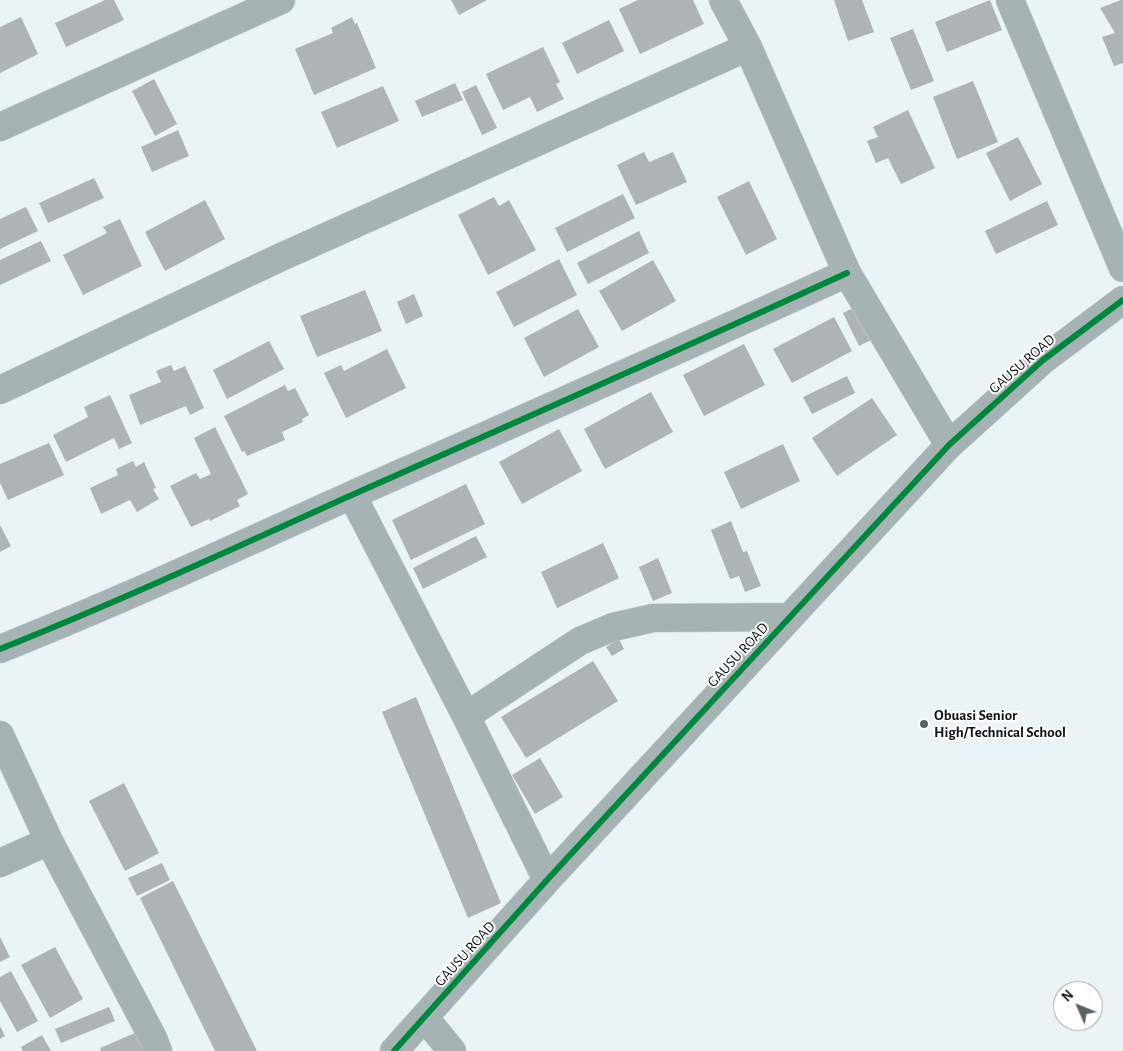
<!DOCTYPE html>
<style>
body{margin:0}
#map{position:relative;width:1123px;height:1051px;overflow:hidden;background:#eaf3f5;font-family:"Alegreya Sans",sans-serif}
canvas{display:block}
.north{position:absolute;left:1053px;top:981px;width:50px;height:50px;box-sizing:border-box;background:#fff;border:1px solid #9fa1a1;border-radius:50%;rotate:314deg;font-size:14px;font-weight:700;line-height:20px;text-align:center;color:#0f1415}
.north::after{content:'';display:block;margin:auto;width:18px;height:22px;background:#5c6263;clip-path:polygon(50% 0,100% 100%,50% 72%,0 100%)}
</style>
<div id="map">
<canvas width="1123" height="1051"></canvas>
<div class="north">N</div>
</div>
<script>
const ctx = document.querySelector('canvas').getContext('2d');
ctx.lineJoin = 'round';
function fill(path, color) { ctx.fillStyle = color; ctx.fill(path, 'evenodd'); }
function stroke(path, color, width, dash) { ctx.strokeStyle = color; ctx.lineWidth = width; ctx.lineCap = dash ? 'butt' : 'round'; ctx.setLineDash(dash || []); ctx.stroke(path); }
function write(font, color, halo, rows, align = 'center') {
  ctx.font = font + ' "Alegreya Sans",sans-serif'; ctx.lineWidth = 4; ctx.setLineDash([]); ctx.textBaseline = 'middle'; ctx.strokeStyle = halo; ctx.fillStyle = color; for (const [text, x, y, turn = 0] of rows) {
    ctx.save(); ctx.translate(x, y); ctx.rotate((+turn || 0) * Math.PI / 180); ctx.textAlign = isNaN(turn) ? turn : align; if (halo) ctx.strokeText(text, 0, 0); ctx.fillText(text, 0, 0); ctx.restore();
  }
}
const building = new Path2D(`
 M105 0H114L124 20 66 47 55 23Z
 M451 0H487L459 15Z
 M638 0H693L704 24 640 54 619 9Z
 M834 0H862L874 32 848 41Z
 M990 0 1002 30 947 52 935 22Z
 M1121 0H1123V63L1114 66 1102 37 1115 33 1100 8Z
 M21 17 38 54 0 73V27Z
 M352 17 355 24 357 23 376 68 314 95 295 49 333 33 331 28Z
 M609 20 624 51 577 74 562 43Z
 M913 29 934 81 911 90 890 38Z
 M543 47 560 82 556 84 564 99 537 112 530 97 503 110 486 74Z
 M154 79 177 124 155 136 132 91Z
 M973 81 998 142 957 159 933 97Z
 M455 83 463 100 422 117 415 101Z
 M476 85 497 128 482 135 462 92Z
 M383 86 399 121 337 148 321 112Z
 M908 110 935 168 901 184 888 158 876 163 867 141 878 137 873 127Z
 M178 130 189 156 152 172 141 147Z
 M1018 137 1042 184 1010 201 986 153Z
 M644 152 649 162 673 152 687 182 636 205 617 165Z
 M94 178 104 198 48 223 39 203Z
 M749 181 777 239 746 255 717 197Z
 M623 194 635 218 567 252 555 228Z
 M494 197 499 206 509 200 536 250 488 275 458 215Z
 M205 200 225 239 165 271 145 232Z
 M1047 201 1058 225 996 254 985 231Z
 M26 207 38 231 0 249V219Z
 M120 219 142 266 83 295 63 255 107 233 103 227Z
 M639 231 649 253 588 284 577 263Z
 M41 241 51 261 0 285V260Z
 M559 259 577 295 514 327 496 292Z
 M653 260 676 301 622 331 599 291Z
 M365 290 382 331 317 357 300 316Z
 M414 294 423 316 406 324 397 302Z
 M857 306 873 339 859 346 843 313Z
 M578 309 599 347 544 377 524 338Z
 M834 317 852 351 792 383 773 349Z
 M269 341 284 369 227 399 213 370Z
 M744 344 765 385 704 416 683 375Z
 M387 349 406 388 346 418 324 373 341 365 344 371Z
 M171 365 174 371 185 366 204 408 190 415 186 406 140 425 129 395 161 382 156 371Z
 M847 376 855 393 812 414 803 397Z
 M285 385 288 391 295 388 309 415 302 419 303 422 282 432 285 440 247 456 244 451 242 452 224 416Z
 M651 392 673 432 605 469 584 429Z
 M110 395 132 443 119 449 114 438 66 462 53 435 88 417 84 407Z
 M872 398 897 435 837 476 812 438Z
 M215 427 248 494 237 500 240 506 210 521 209 519 191 527 170 486 196 473 200 479 211 474 194 438Z
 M559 429 582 471 522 504 499 462Z
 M49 443 64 475 8 500 0 483V464Z
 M783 444 800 481 741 509 724 472Z
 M133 461 136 467 144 462 156 488 153 489 159 499 137 512 130 500 101 514 90 488 118 475 116 469Z
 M466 484 485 524 411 560 392 520Z
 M731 521 743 552 747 551 761 586 745 592 739 576 730 579 711 530Z
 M0 525 11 546 0 552Z
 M476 536 487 557 423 589 413 568Z
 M603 543 619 578 557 608 541 572Z
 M658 558 672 593 653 601 639 567Z
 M619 639 624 649 612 656 606 647Z
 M593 661 618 701 526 758 501 717Z
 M416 697 501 903 468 918 382 712Z
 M540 758 563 797 535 814 512 775Z
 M124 783 159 853 125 871 89 801Z
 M162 863 170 880 137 896 128 878Z
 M173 881 190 915 257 1051H215L140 898Z
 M0 937 10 957 0 962Z
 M55 947 83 999 50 1018 21 965Z
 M11 971 38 1021 17 1032 0 1001V977Z
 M109 1007 115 1021 61 1043 55 1029Z
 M0 1026 5 1036 0 1039Z
 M142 1030 150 1051H101L100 1048Z
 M42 1035 51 1051H23L21 1047Z`);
const minor = new Path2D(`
 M723 0 748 47 847 273 949 445
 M1010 0 1123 268
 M0 127 281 0
 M0 390 279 258 748 47
 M352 495 466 716 547 880
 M0 649C120 601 237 547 354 494 519 421 684 348 847 273
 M466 716 580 641 613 627 653 618 790 617
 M0 735 49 841 153 1038 158 1051
 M0 863 49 841
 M425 1018 452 1051
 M394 1051 547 880 949 445 1043 360 1123 300`);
const cycleway = new Path2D(`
 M0 649C120 601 237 547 354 494 519 421 684 348 847 273
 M394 1051 547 880 949 445 1043 360 1123 300`);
const markers = [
 [924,724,5,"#5c6263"]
];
const streetNames = [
 ["GAUSU ROAD",1022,364,-41],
 ["GAUSU ROAD",738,655,-47],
 ["GAUSU ROAD",465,954,-48]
];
const poiNames = [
 ["Obuasi Senior",934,715],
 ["High/Technical School",934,732]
];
fill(building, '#aeb4b6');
stroke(minor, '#c8ced0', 29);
stroke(minor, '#a6b3b5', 28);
stroke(cycleway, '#00873e', 6);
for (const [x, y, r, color] of markers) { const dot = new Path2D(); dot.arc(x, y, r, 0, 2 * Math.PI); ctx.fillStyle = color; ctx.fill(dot); stroke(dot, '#fff', 2); }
write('15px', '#0f1415', '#fff', streetNames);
write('bold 15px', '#0f1415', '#fff', poiNames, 'left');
</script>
